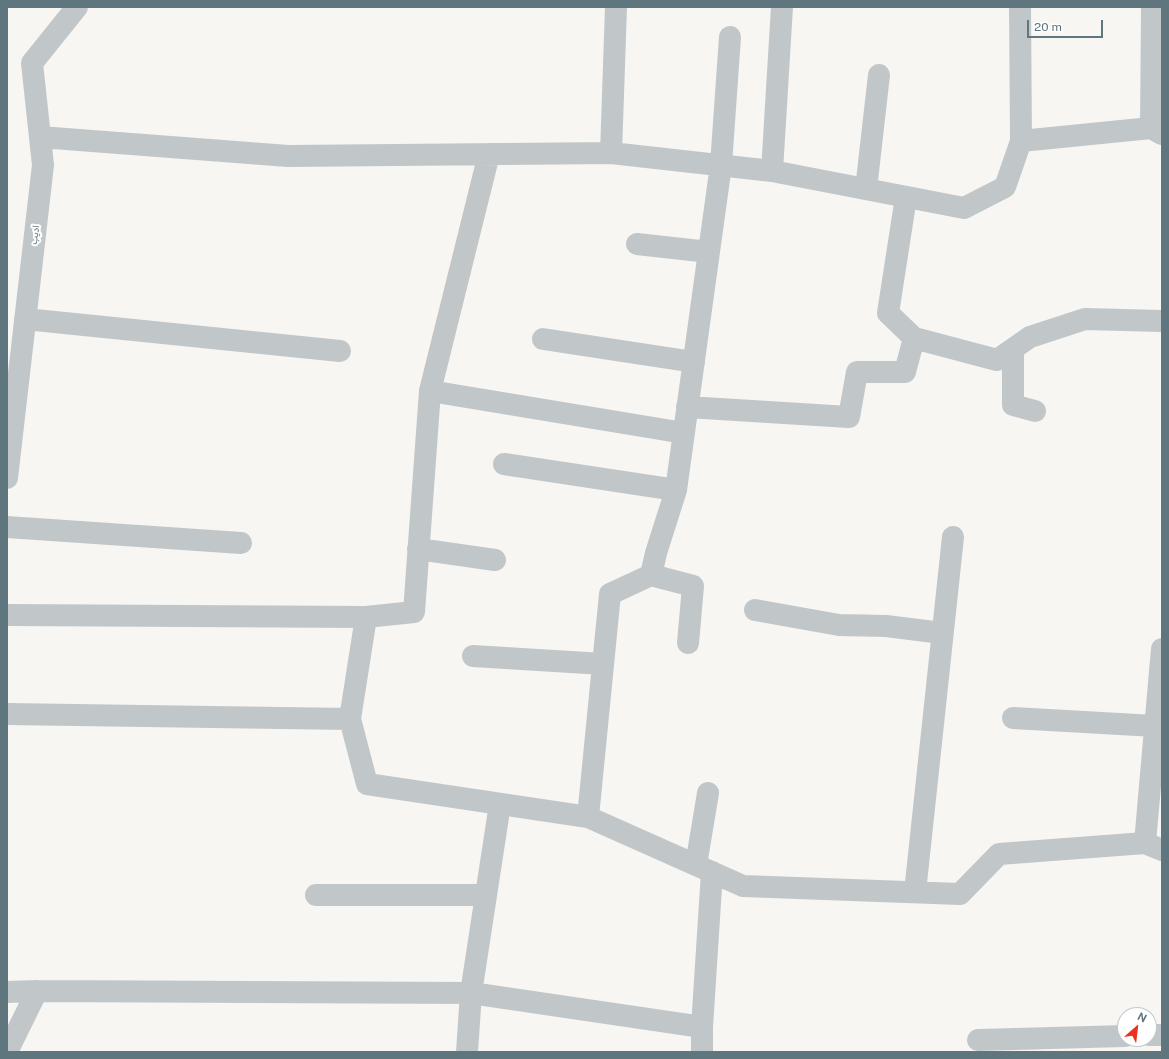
<!DOCTYPE html>
<meta charset="utf-8">
<style>
body{margin:0}
#map{position:relative;width:1169px;height:1059px;overflow:hidden;background:#f7f6f3;font-family:"Public Sans",sans-serif}
canvas{display:block}
.frame{position:absolute;inset:0;border:8px solid #60767f;pointer-events:none}
.north{position:absolute;left:1117px;top:1007px;width:40px;height:40px;box-sizing:border-box;background:#fff;border:1px solid #bfc8cc;border-radius:50%;rotate:28deg;font-size:11px;font-weight:700;line-height:16px;text-align:center;color:#60767f}
.north::after{content:'';display:block;margin:auto;width:14px;height:18px;background:#e93320;clip-path:polygon(50% 0,100% 100%,50% 72%,0 100%)}
.scale{position:absolute;left:1027px;top:20px;width:76px;height:18px;box-sizing:border-box;border:2px solid #60767f;border-top:0;padding-left:5px;font-size:12px;line-height:14px;white-space:nowrap;color:#60767f;-webkit-text-stroke:3px #fff;paint-order:stroke}
</style>
<div id="map">
<canvas width="1169" height="1059"></canvas>
<div class="frame"></div>
<div class="north">N</div>
<div class="scale">20 m</div>
</div>
<script>
const ctx = document.querySelector('canvas').getContext('2d');
ctx.lineJoin = 'round';
function stroke(path, color, width, dash) { ctx.strokeStyle = color; ctx.lineWidth = width; ctx.lineCap = dash ? 'butt' : 'round'; ctx.setLineDash(dash || []); ctx.stroke(path); }
function write(font, color, halo, rows, align = 'center') {
  ctx.font = font + ' "Public Sans",Vazirmatn,sans-serif'; ctx.lineWidth = 4; ctx.setLineDash([]); ctx.textBaseline = 'middle'; ctx.strokeStyle = halo; ctx.fillStyle = color; for (const [text, x, y, turn = 0] of rows) {
    ctx.save(); ctx.translate(x, y); ctx.rotate((+turn || 0) * Math.PI / 180); ctx.textAlign = isNaN(turn) ? turn : align; if (halo) ctx.strokeText(text, 0, 0); ctx.fillText(text, 0, 0); ctx.restore();
  }
}
const minor = new Path2D(`
 M1020 7 1021 141 1151 128
 M1152 7 1151 128 1162 134
 M40 137 288 156 611 153 772 171 782 7
 M611 153 616 7
 M772 171 964 208 1005 187 1021 141
 M866 189 879 75
 M906 197 888 313 914 338 997 360 1030 337 1085 319 1162 321
 M637 244 709 252
 M25 319 340 351
 M543 339 694 362
 M1013 349V405L1035 411
 M430 391 684 433
 M687 407 849 417 857 372H905L914 338
 M504 464 676 490
 M7 478 43 165 32 63 77 7
 M7 527 241 543
 M418 549 495 560
 M651 575 693 586 688 643
 M755 610 839 625 886 626 942 633
 M7 615 366 617 414 612 430 391 489 154
 M366 617 350 719 367 784 588 817 743 886 960 894 999 854 1145 843
 M1162 649 1145 843 1162 850
 M473 656 603 664
 M7 714 350 719
 M1013 718 1155 726
 M588 817 610 594 651 575 656 553 676 490 721 165 730 37
 M696 865 708 793
 M915 892 953 537
 M316 895H486
 M7 992 37 991
 M1149 1035H1162
 M978 1040 1125 1036
 M7 1052 37 991 471 993 500 804
 M467 1052 471 993 702 1027
 M702 1052V1027L712 872`);
const streetNames = [
 ["ادیب",35,235,-83]
];
stroke(minor, '#c1c7c9', 22);
write('10px', '#60767f', '#fff', streetNames);
</script>
